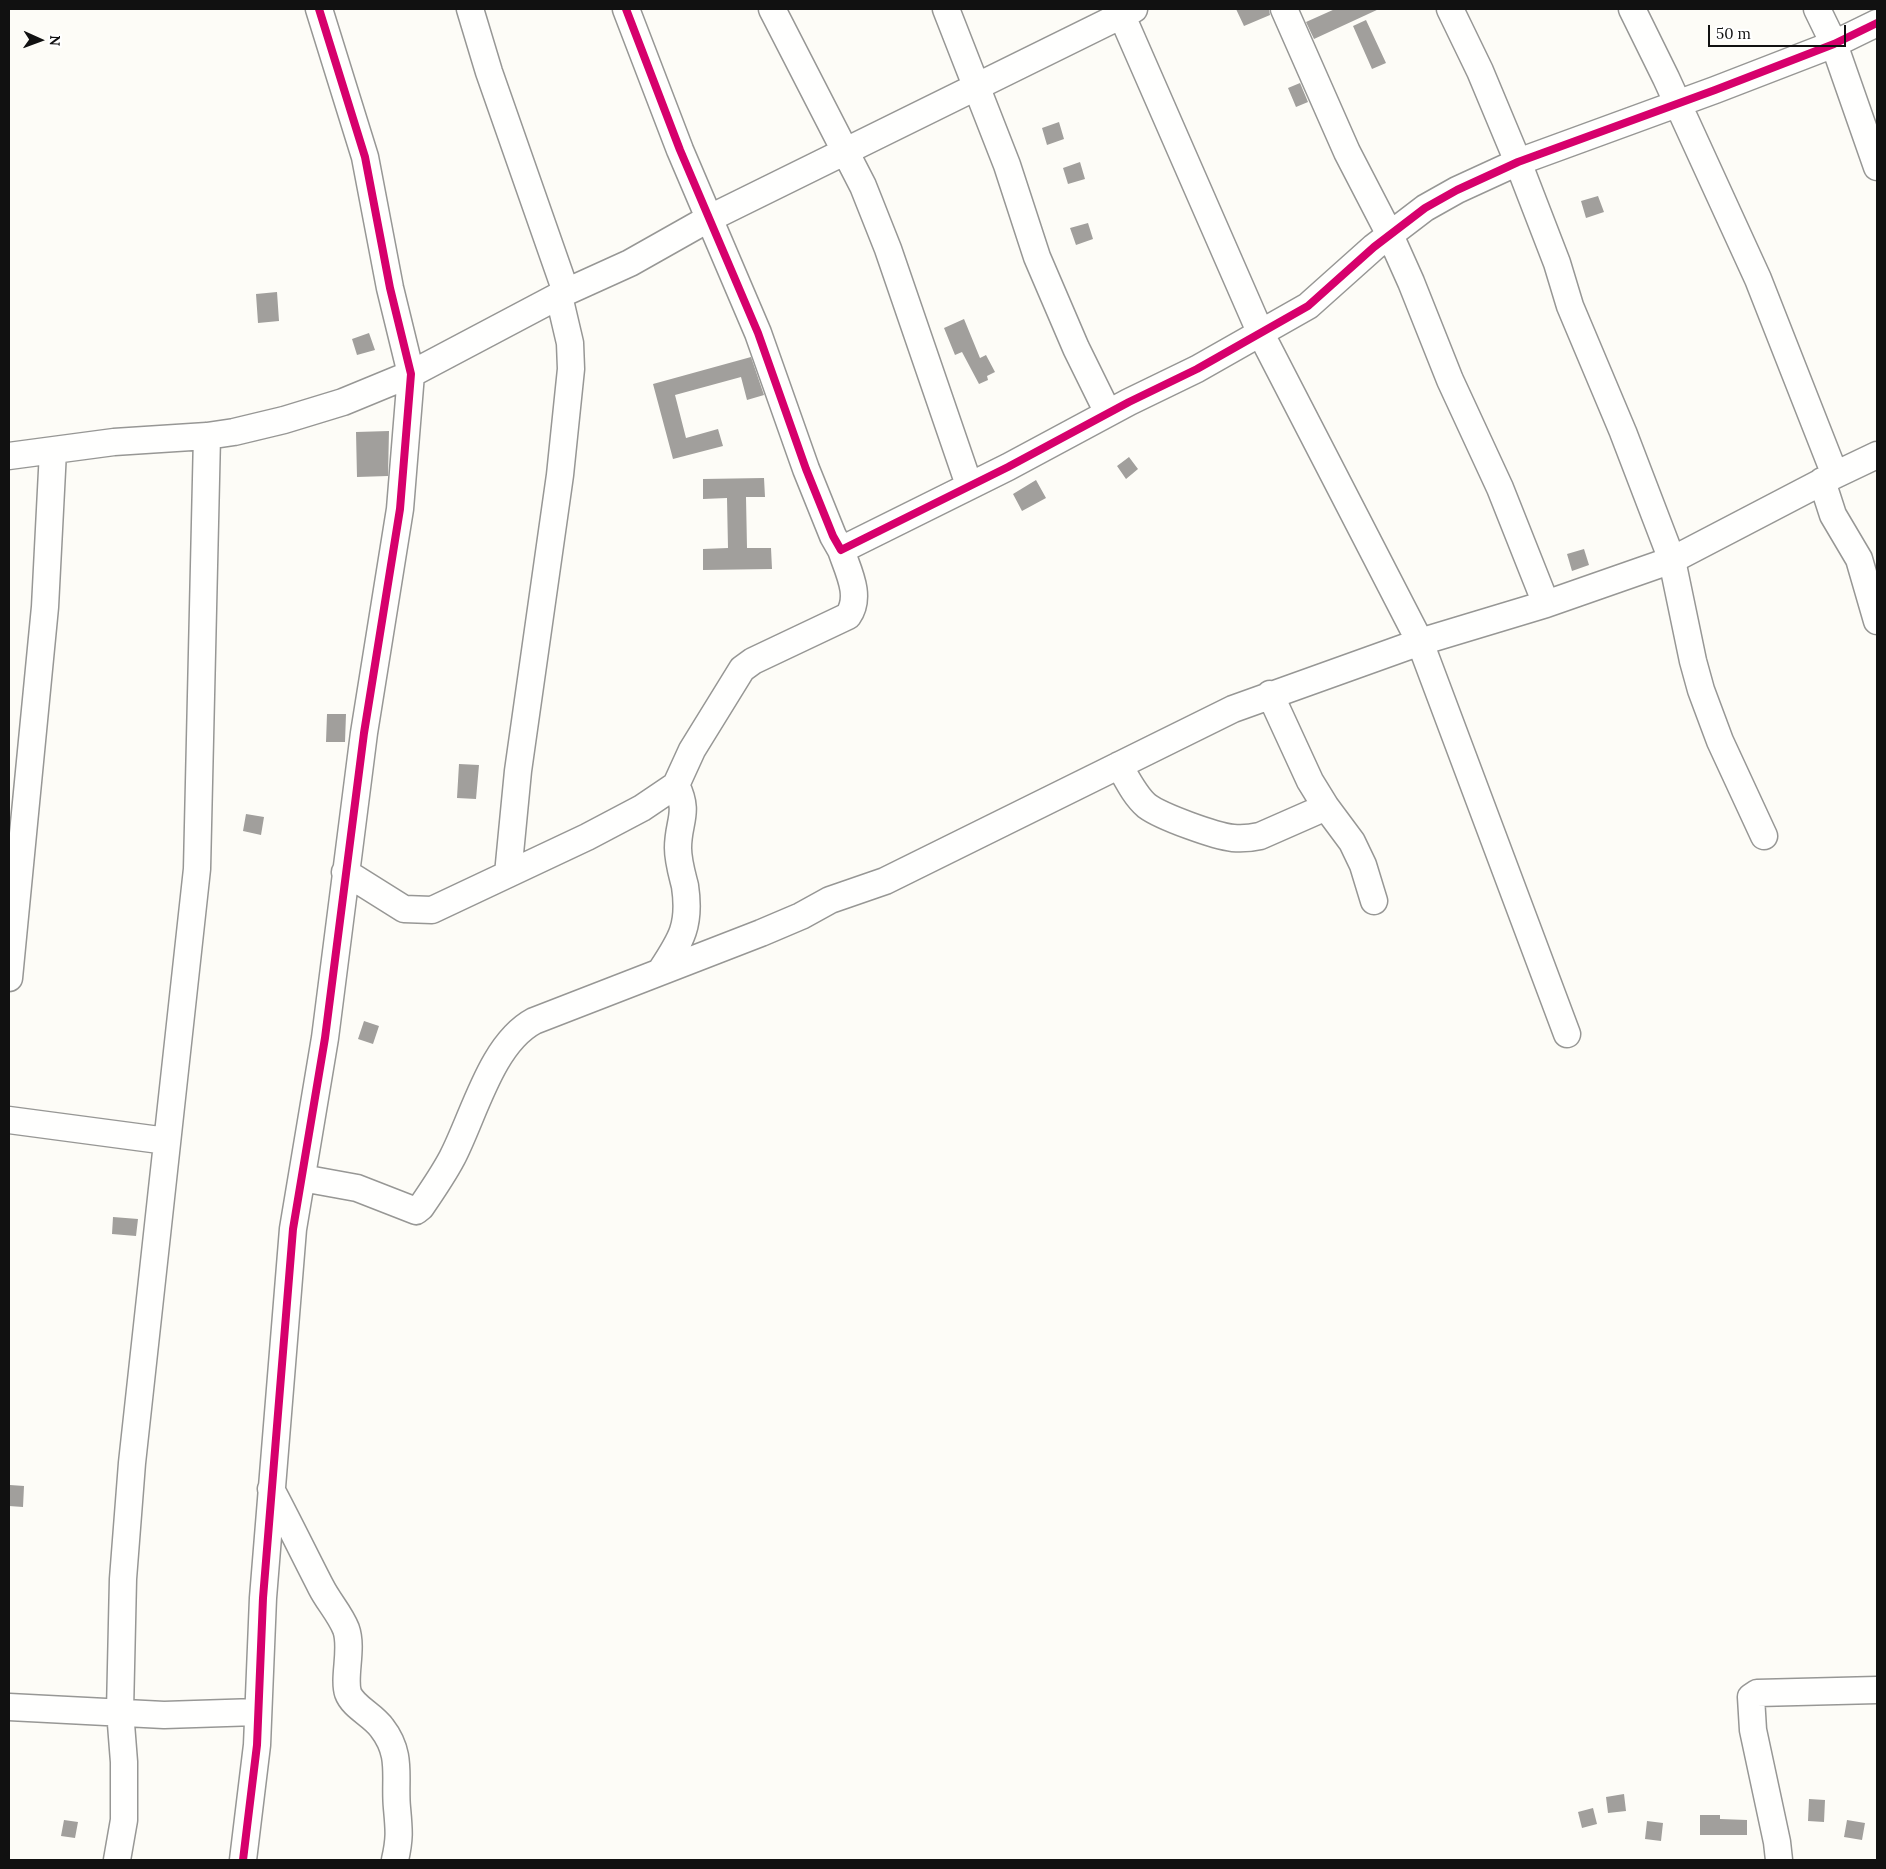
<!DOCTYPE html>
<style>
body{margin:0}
#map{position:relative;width:1886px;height:1869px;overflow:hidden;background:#fdfcf7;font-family:Lora,serif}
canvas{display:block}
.frame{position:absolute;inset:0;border:10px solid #111;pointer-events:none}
.north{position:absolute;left:15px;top:15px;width:50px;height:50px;-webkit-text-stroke:4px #fff;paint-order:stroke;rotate:92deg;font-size:14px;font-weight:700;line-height:20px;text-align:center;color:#111}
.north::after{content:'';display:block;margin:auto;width:18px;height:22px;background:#111;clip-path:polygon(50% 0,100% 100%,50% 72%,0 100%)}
.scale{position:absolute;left:1708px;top:25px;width:138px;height:22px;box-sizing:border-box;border:2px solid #111;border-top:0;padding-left:6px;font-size:15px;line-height:18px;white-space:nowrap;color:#111;-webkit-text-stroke:4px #fff;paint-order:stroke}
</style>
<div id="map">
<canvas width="1886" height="1869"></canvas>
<div class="frame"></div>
<div class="north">N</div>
<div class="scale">50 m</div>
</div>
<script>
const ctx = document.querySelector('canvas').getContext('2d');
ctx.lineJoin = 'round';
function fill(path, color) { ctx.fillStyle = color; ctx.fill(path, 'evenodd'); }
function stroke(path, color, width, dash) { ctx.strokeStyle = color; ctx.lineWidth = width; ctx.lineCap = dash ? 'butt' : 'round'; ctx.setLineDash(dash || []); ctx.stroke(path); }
const building = new Path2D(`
 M1236 9H1269L1270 15 1244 26Z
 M1335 9H1379L1314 39 1306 22Z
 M1366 20 1386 63 1372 69 1353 26Z
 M1300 83 1308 102 1296 107 1288 88Z
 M1059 122 1064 139 1047 145 1042 128Z
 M1080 162 1085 179 1068 184 1063 168Z
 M1598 196 1604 212 1586 218 1581 201Z
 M1088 223 1093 239 1076 245 1070 228Z
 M277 292 279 321 258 323 256 294Z
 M964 319 980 358 986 355 995 372 987 376 988 380 979 384 962 352 955 355 944 328Z
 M369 333 375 350 357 355 352 339Z
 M751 357 764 395 747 400 741 377 675 395 686 438 718 429 723 446 673 459 653 384Z
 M389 431 388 476 357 477 356 432Z
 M1129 457 1138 469 1126 479 1117 466Z
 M764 478 765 497H746L747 548H771L772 569 703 570V549L728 548 727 498 703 499V479Z
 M1036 480 1046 498 1022 511 1013 494Z
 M1584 549 1589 565 1572 571 1567 554Z
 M327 714H346L345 742H326Z
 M459 764 479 765 476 799 457 798Z
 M246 814 264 817 261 835 243 831Z
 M364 1021 379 1026 373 1044 358 1039Z
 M113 1217 138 1219 136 1236 112 1234Z
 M10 1485 24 1486 23 1507 9 1506Z
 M1624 1794 1626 1811 1608 1813 1606 1797Z
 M1809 1799 1825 1800 1824 1822 1808 1821Z
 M1593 1808 1597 1824 1582 1828 1578 1812Z
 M1700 1815H1720V1819L1747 1820V1835H1700Z
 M64 1820 78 1822 75 1838 61 1836Z
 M1847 1820 1865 1823 1862 1840 1844 1837Z
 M1647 1821 1663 1823 1661 1841 1645 1839Z`);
const minor = new Path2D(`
 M470 9 489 72 566 292
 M626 9 680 150 758 333 806 469 833 536 841 550 1008 467 1129 402 1197 369 1308 306 1374 247 1425 208 1457 190 1518 162 1715 90 1834 44 1877 23
 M772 9 863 186 888 249 969 485
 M946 9 1007 165 1037 257 1076 348 1108 413
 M1119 9 1261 334 1420 642 1567 1034
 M1284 9 1347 152 1390 235 1411 282 1450 380 1500 488 1546 604 1672 560 1835 475 1877 455
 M1450 9 1480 71 1518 162 1557 263 1570 306 1623 432 1672 560 1693 661 1701 690 1720 741 1764 836
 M1632 9 1666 78 1758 279 1835 475
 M1817 9 1834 44 1877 167
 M9 456 114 442 207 436 234 432 284 420 343 402 411 374 566 292 630 263 708 219 1134 9
 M1822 481 1833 515 1859 559 1877 621
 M1270 694 1310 781 1326 807 1352 842 1363 865 1374 901
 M1119 765C1127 779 1135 796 1147 806 1162 817 1215 836 1233 838 1243 839 1251 838 1260 836L1326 807
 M345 872 404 909 432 910 587 837 642 808 676 785 692 750 742 669 753 661 848 616C862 596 848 571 841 550
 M508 874 518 771 560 475 571 369 570 343 559 296
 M660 972C681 940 691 926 685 886 682 874 678 861 678 848 678 821 690 813 676 785
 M9 978 45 607 53 451
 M9 1120 167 1141
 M302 1178 357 1188 416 1211 421 1207C432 1191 443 1175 452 1158 474 1116 491 1044 534 1021L761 933 801 916 830 900 885 881 1233 709 1420 642 1546 604
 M271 1489C288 1521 304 1554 321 1587 328 1601 340 1614 346 1629 353 1648 343 1677 348 1693 353 1707 373 1715 382 1728 403 1755 394 1778 397 1808 399 1830 400 1838 395 1860
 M9 1707 164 1715 257 1712
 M117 1860 124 1820V1762L120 1711 123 1579 132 1463 197 869 207 436
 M243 1860 257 1745 263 1598 293 1229 325 1038 364 733 400 509 411 374 390 288 365 157 319 9
 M1779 1860 1777 1842 1753 1730 1751 1697 1757 1693 1877 1690`);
const cycleway = new Path2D(`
 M626 9 680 150 758 333 806 469 833 536 841 550 1008 467 1129 402 1197 369 1308 306 1374 247 1425 208 1457 190 1518 162 1715 90 1834 44 1877 23
 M243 1860 257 1745 263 1598 293 1229 325 1038 364 733 400 509 411 374 390 288 365 157 319 9`);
fill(building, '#a19f9c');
stroke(minor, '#979795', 29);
stroke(minor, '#fffffe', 26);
stroke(cycleway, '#d6006c', 8);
</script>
